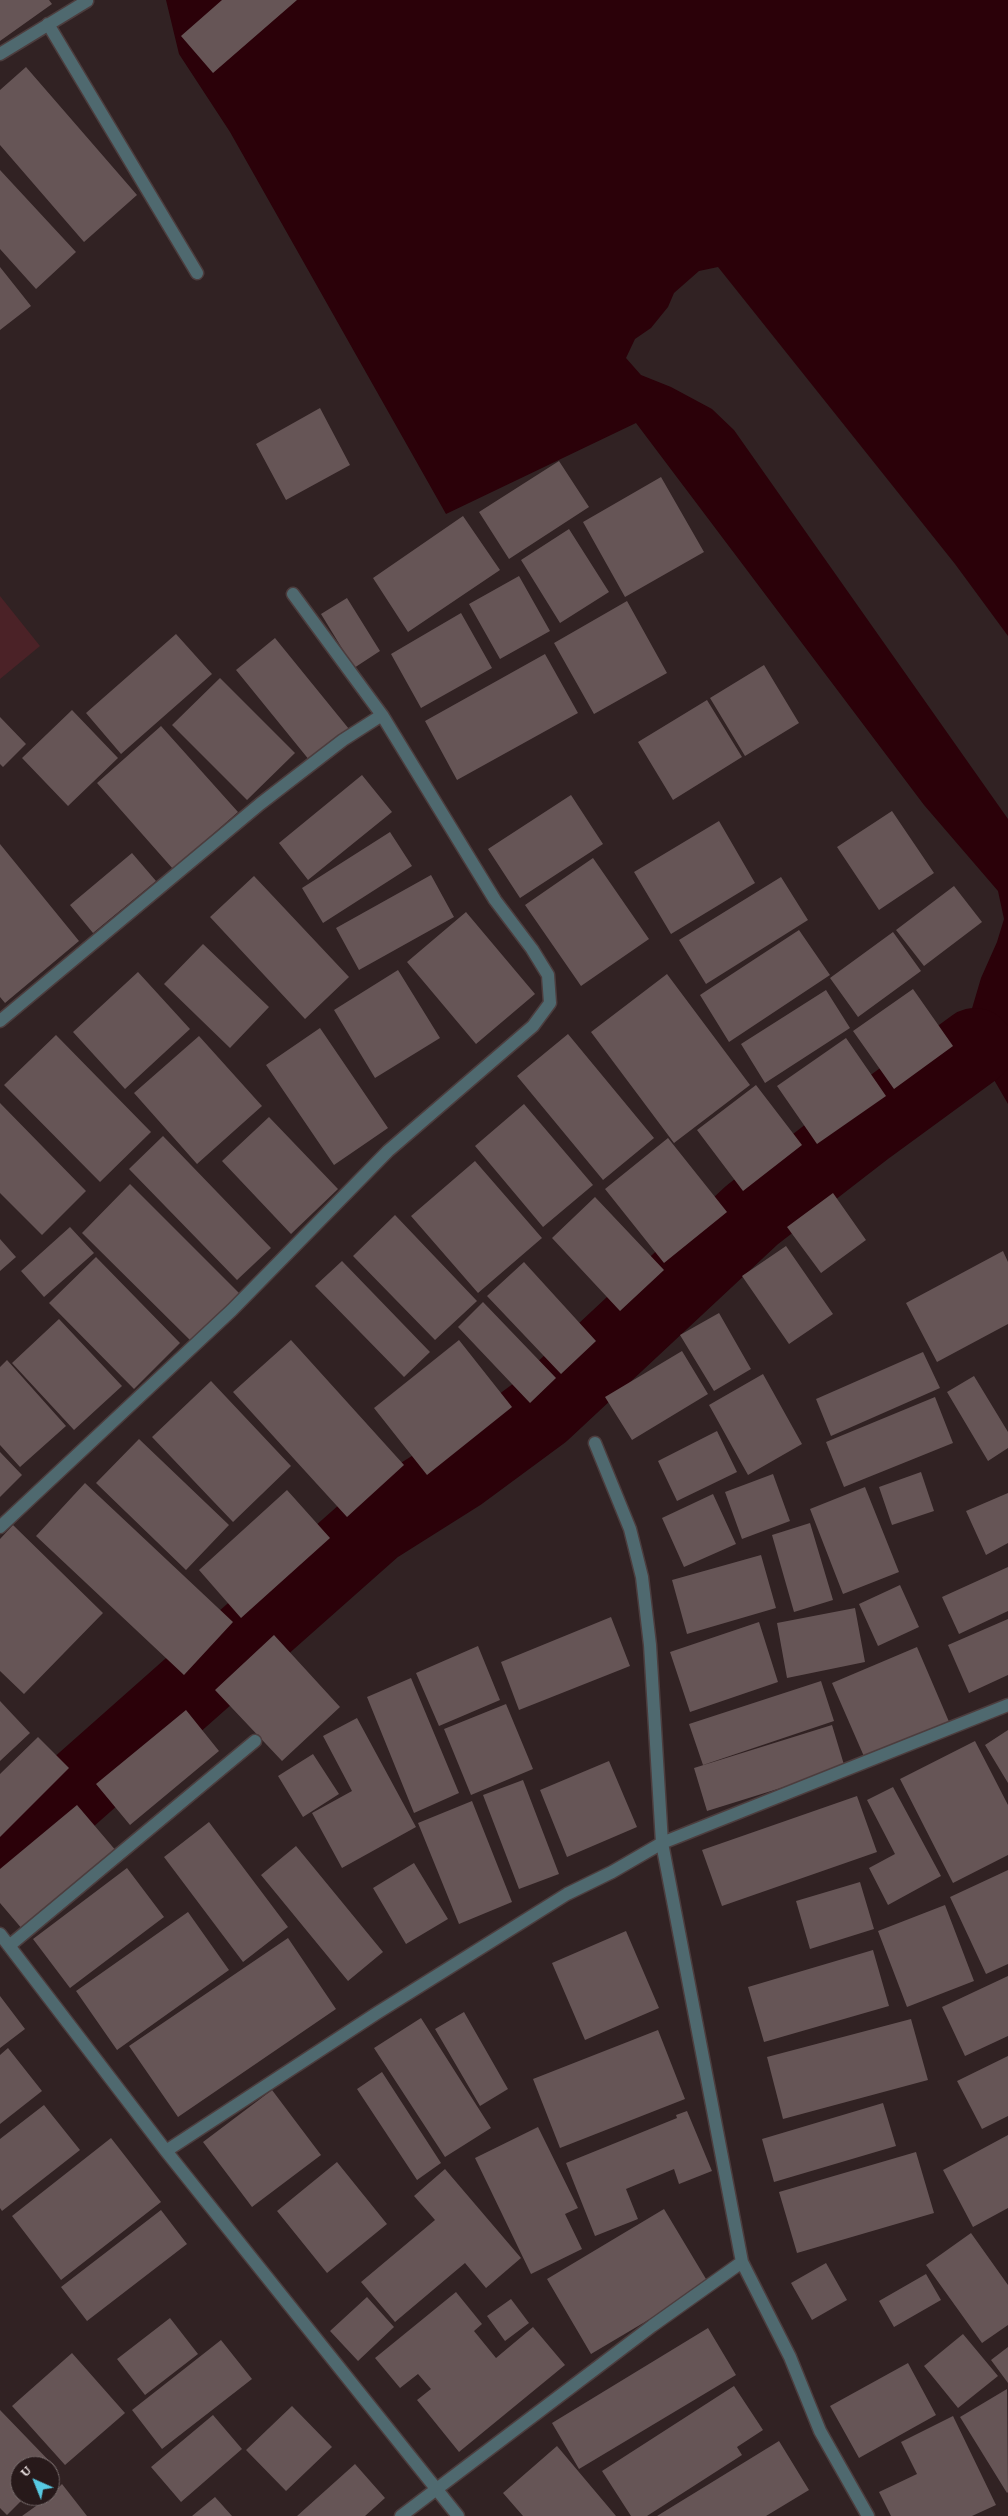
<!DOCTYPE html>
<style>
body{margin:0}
#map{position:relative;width:1008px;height:2516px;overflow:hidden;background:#312223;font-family:"Crimson Pro",serif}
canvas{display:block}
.north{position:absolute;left:10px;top:2456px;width:50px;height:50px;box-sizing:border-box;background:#27191a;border:1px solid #776b6b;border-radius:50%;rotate:316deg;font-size:14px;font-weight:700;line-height:20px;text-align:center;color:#efe5e5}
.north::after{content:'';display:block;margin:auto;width:18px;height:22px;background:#57c9e2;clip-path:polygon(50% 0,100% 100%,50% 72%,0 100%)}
</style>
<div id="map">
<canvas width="1008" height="2516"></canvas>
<div class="north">U</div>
</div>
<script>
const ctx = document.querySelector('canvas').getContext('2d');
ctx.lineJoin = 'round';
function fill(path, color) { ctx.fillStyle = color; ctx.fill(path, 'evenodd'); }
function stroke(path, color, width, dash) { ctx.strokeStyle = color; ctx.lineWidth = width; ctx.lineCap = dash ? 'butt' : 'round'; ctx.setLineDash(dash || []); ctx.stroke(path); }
const green = new Path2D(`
 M0 596 40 646 0 679Z`);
const water = new Path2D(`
 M166 0H1008V1104L975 1047 968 1022 981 978 997 942 1004 919 998 891 924 805 636 423 446 514 230 132 179 54Z`);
const pier = new Path2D(`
 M718 267 955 564 1008 636V819L734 430 712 409 671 387 641 375 626 358 635 339 651 328 668 307 674 293 699 271Z`);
const river = new Path2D(`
 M0 1860 50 1813 374 1526 458 1473 542 1411 752 1215 867 1126 975 1047`);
const building = new Path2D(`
 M0 0H49L52 4 0 41Z
 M222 0H297L213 73 181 36Z
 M26 67 137 195 84 242 0 145V90Z
 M0 170 76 252 36 289 0 249Z
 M0 267 31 306 0 330Z
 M320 408 350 465 286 500 256 444Z
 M559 461 589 507 509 559 479 512Z
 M661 477 704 552 625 597 583 522Z
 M463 516 500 570 408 632 373 578Z
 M569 529 609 592 560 623 521 560Z
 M519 576 550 631 500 659 469 604Z
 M347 598 380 651 354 668 321 614Z
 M627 601 667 673 594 714 554 643Z
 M461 613 492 668 421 708 391 654Z
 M176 634 212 674 121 754 86 713Z
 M275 638 349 729 310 761 236 670Z
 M545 654 578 713 457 780 425 721Z
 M764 665 799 723 745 756 710 698Z
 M220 678 295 753 247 800 172 725Z
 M707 700 742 757 673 800 638 742Z
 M72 710 118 758 68 806 22 758Z
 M0 717 26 744 3 767 0 764Z
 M161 726 238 812 173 869 97 783Z
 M362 775 392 812 308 880 279 843Z
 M571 795 603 844 520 898 488 849Z
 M892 811 934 873 879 910 837 847Z
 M719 821 755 883 671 934 634 872Z
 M390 832 412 866 323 923 302 888Z
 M0 844 79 941 5 1003 0 997Z
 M132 853 156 881 93 933 70 905Z
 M593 858 649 939 581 986 525 905Z
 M431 875 454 917 359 970 336 928Z
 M254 876 349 977 305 1019 210 917Z
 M781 877 808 920 706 984 679 940Z
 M954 886 982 922 924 966 896 930Z
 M466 912 535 994 476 1044 407 962Z
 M799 930 830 975 729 1042 700 995Z
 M893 932 921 971 858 1017 830 978Z
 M203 944 269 1007 230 1048 164 984Z
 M398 970 440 1038 375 1078 334 1010Z
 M138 972 190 1029 125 1089 73 1032Z
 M667 974 750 1085 674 1143 591 1032Z
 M913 989 953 1046 894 1089 853 1031Z
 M826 990 850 1028 765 1083 741 1044Z
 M320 1028 388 1128 334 1165 266 1065Z
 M568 1034 654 1138 603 1180 517 1076Z
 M56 1035 151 1132 100 1182 4 1085Z
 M199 1036 262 1106 197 1164 134 1093Z
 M846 1038 886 1096 817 1144 777 1086Z
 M756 1085 802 1145 743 1191 697 1130Z
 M0 1103 86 1191 42 1235 0 1193Z
 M524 1104 593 1185 543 1227 475 1146Z
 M269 1117 338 1189 291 1234 222 1161Z
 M163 1136 271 1248 237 1280 129 1169Z
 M668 1138 727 1212 664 1263 605 1189Z
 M475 1161 542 1238 478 1293 411 1216Z
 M130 1184 242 1296 194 1344 82 1233Z
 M833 1193 866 1240 821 1273 787 1227Z
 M595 1197 664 1270 620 1311 552 1238Z
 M395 1215 477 1301 435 1340 353 1256Z
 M70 1227 94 1253 44 1297 21 1271Z
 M0 1239 16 1257 0 1271Z
 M786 1246 833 1314 789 1344 742 1276Z
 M1003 1251 1008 1262V1324L937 1362 906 1303Z
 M96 1257 180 1343 134 1389 49 1303Z
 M342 1261 430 1352 404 1377 315 1286Z
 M524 1262 596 1341 561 1374 487 1296Z
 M483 1302 556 1378 530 1403 458 1327Z
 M719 1313 751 1369 714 1391 680 1335Z
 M59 1319 122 1386 74 1430 12 1363Z
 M291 1340 404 1465 347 1517 233 1392Z
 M459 1340 512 1407 427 1475 374 1408Z
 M682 1351 708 1394 632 1440 605 1397Z
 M923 1352 940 1388 831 1436 816 1399Z
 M7 1360 66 1426 20 1467 0 1445V1367Z
 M763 1374 802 1444 748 1475 709 1405Z
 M974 1376 1008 1432V1448L988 1461 947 1392Z
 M211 1381 291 1466 233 1522 152 1437Z
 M935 1397 953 1443 844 1487 826 1442Z
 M717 1431 737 1472 677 1501 658 1461Z
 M139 1439 229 1525 186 1570 96 1483Z
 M0 1452 22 1475 0 1497Z
 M921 1472 934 1511 892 1525 879 1487Z
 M773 1474 790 1521 742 1539 725 1492Z
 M85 1483 233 1622 184 1675 36 1536Z
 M865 1487 899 1572 843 1594 810 1509Z
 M287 1490 330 1538 241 1618 199 1570Z
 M1008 1493V1543L986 1555 966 1511Z
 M713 1494 736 1544 684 1567 662 1518Z
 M810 1523 833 1600 794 1612 772 1535Z
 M13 1525 103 1613 24 1694 0 1671V1539Z
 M761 1555 776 1608 687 1634 672 1580Z
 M1008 1567V1611L959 1634 942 1597Z
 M900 1585 919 1627 878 1646 859 1604Z
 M855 1608 865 1662 787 1678 777 1623Z
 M611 1617 630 1666 519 1710 501 1662Z
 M1008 1619V1675L969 1693 948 1645Z
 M759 1622 778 1682 690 1712 670 1652Z
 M274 1635 340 1707 282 1761 215 1690Z
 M478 1646 500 1700 439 1726 416 1673Z
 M917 1647 950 1724 866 1761 832 1683Z
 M411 1678 459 1793 414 1813 367 1697Z
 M821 1681 834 1721 703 1765 689 1724Z
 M0 1701 30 1733 0 1761Z
 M506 1704 533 1769 471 1795 444 1729Z
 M186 1710 219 1751 130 1825 96 1784Z
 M357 1718 416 1827 342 1868 312 1813 352 1791 323 1736Z
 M832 1725 845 1768 707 1811 694 1768Z
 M1008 1730V1783L985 1745Z
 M38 1737 69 1768 0 1837V1774Z
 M975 1741 1008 1805V1855L953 1883 900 1779Z
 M313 1754 339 1794 303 1817 278 1776Z
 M609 1761 637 1827 567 1857 540 1790Z
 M523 1780 559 1874 519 1889 483 1795Z
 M893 1787 941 1876 888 1905 869 1868 895 1854 867 1800Z
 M857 1796 877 1852 722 1906 702 1850Z
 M472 1801 512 1902 459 1924 418 1823Z
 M77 1805 117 1852 23 1930 0 1903V1869Z
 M209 1822 288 1927 243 1962 164 1857Z
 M296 1846 383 1952 348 1981 261 1875Z
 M414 1863 448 1919 406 1944 373 1888Z
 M127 1868 164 1917 70 1988 33 1939Z
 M1008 1870V1964L986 1974 950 1897Z
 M860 1882 874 1929 810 1949 796 1901Z
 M945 1905 974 1981 907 2007 878 1931Z
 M188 1912 229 1970 117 2050 76 1991Z
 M626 1931 659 2008 585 2040 552 1963Z
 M288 1938 336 2009 178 2117 129 2046Z
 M873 1950 889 2006 764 2042 748 1987Z
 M1008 1976V2036L965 2056 942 2007Z
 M0 1996 25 2029 0 2048Z
 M464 2012 508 2089 480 2106 435 2029Z
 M421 2018 491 2128 445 2157 374 2048Z
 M911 2019 928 2080 783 2119 767 2057Z
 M658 2030 685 2099 560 2148 533 2079Z
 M8 2048 42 2091 0 2124V2055Z
 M1008 2056V2116L982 2129 957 2081Z
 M382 2072 441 2163 417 2180 357 2089Z
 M272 2090 321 2155 252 2207 203 2142Z
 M883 2103 896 2146 774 2182 762 2139Z
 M44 2105 80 2150 2 2211 0 2208V2139Z
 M687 2111 712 2171 679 2184 674 2169 626 2189 638 2219 595 2236 566 2163 677 2118 676 2115Z
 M538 2127 578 2208 565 2214 582 2249 531 2274 475 2158Z
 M1008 2135V2208L973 2227 943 2170Z
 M111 2138 161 2202 61 2280 12 2216Z
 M916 2152 934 2213 797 2253 779 2192Z
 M337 2162 387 2224 327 2273 277 2211Z
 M445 2169 521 2258 486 2288 465 2263 395 2322 361 2282 435 2220 414 2196Z
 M664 2209 709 2284 591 2354 547 2279Z
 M161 2210 187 2244 87 2321 61 2287Z
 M971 2233 1008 2285V2325L982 2343 926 2265Z
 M826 2263 847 2300 812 2320 791 2283Z
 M926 2274 941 2300 894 2327 879 2301Z
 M456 2292 482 2324 474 2331 496 2358 533 2327 565 2365 459 2452 417 2400 431 2389 418 2374 400 2388 375 2358Z
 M367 2297 394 2327 358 2361 330 2331Z
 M511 2299 529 2323 505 2341 487 2316Z
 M170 2318 198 2354 145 2395 117 2359Z
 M708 2328 736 2375 579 2469 552 2423Z
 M963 2334 998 2376 958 2408 924 2366Z
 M221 2340 252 2379 162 2449 132 2410Z
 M1008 2347V2383L991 2360Z
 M72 2353 125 2413 65 2465 12 2406Z
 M908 2363 936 2415 859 2458 830 2406Z
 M734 2386 763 2430 737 2447 742 2455 647 2516H631L602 2471Z
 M1007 2389 1008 2492 1007 2493 960 2417Z
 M292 2406 332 2447 286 2491 246 2450Z
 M0 2410 56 2468 50 2473V2466H20V2496H26L7 2515 0 2508Z
 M213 2415 242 2449 181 2502 151 2467Z
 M953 2416 996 2505 972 2516H891L879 2492 917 2474 901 2442Z
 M779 2441 809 2490 766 2516H657Z
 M557 2446 616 2516H523L503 2493Z
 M355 2464 385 2498 365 2516H297Z
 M62 2484 87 2516H22L50 2496Z
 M215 2497 232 2516H192Z`);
const minor = new Path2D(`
 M48 24 197 273
 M0 54 87 1
 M293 594 382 715
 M0 1021 260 804 343 740 382 715 495 900 532 949 548 975 550 1003 533 1026 388 1151 232 1310 0 1527
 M595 1443 630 1529 642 1577 650 1645 662 1843 742 2262 790 2357 820 2431 868 2516
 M0 1934 166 2151 458 2516
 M9 1946 255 1741
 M166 2151 377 2013 567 1894 612 1872 662 1843 1008 1705
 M401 2516 652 2326 742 2262`);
fill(green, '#4b2227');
fill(water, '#2b0109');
fill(pier, '#312223');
stroke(river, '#2b0109', 78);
fill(building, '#665556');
stroke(minor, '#4c3d3e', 15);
stroke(minor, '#4f696f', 12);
</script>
